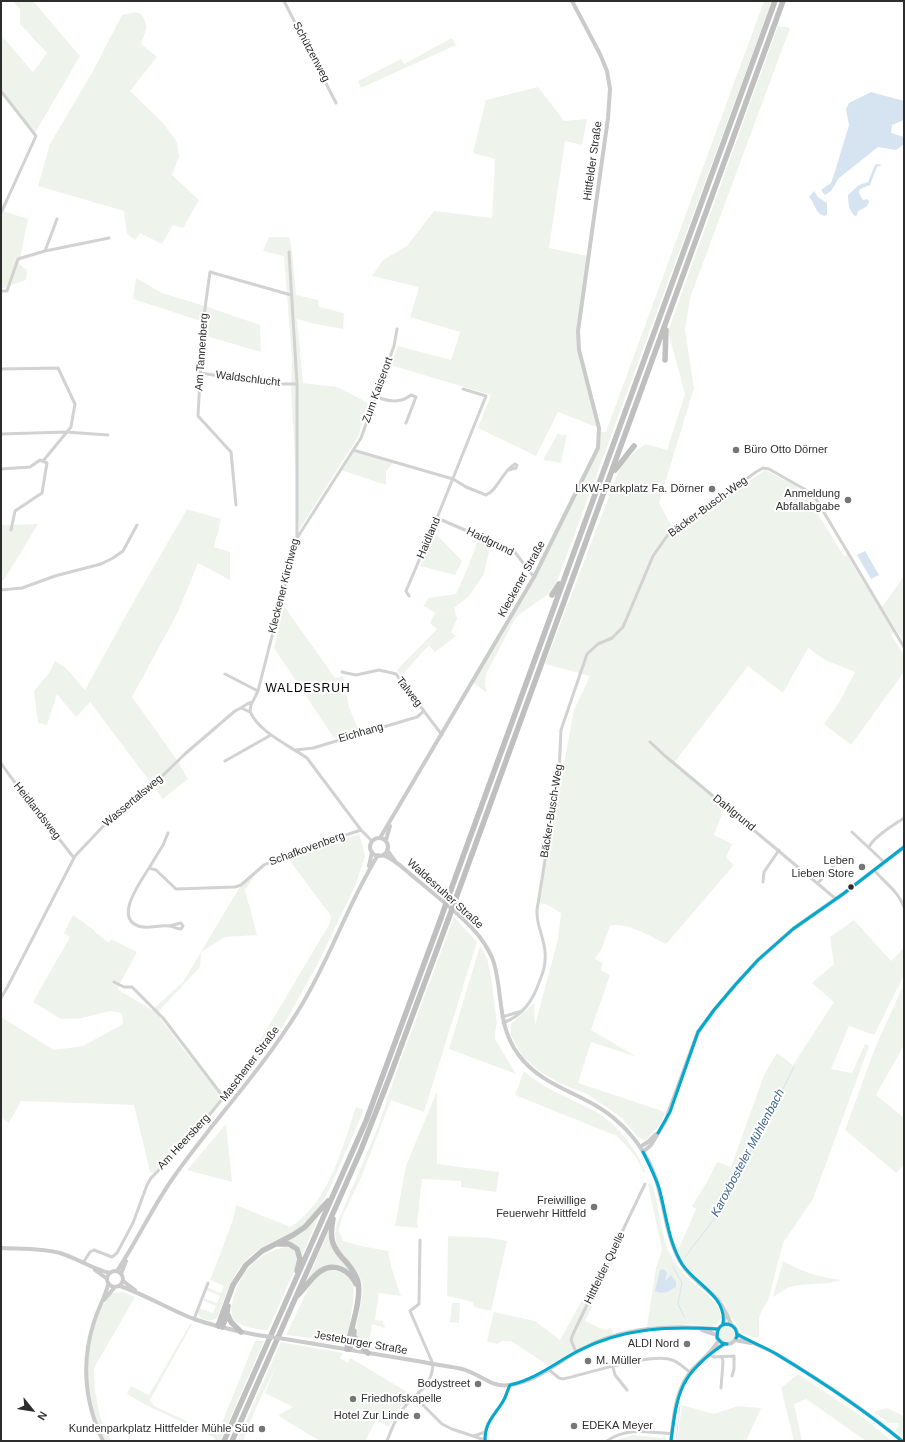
<!DOCTYPE html>
<meta charset="utf-8">
<style>
body{margin:0}
#map{position:relative;width:905px;height:1442px;overflow:hidden;background:#fff;font-family:Arial,sans-serif}
canvas{display:block}
.frame{position:absolute;inset:0;border:2px solid #2d2d2d;pointer-events:none}
.north{position:absolute;left:12px;top:1390px;width:40px;height:40px;-webkit-text-stroke:3px #fff;paint-order:stroke;rotate:120deg;font-size:11px;font-weight:700;line-height:16px;text-align:center;color:#2d2d2d}
.north::after{content:'';display:block;margin:auto;width:14px;height:18px;background:#2d2d2d;clip-path:polygon(50% 0,100% 100%,50% 72%,0 100%)}
</style>
<div id="map">
<canvas width="905" height="1442"></canvas>
<div class="frame"></div>
<div class="north">N</div>
</div>
<script>
const ctx = document.querySelector('canvas').getContext('2d');
ctx.lineJoin = 'round';
function fill(path, color) { ctx.fillStyle = color; ctx.fill(path, 'evenodd'); }
function stroke(path, color, width, dash) { ctx.strokeStyle = color; ctx.lineWidth = width; ctx.lineCap = dash ? 'butt' : 'round'; ctx.setLineDash(dash || []); ctx.stroke(path); }
function write(font, color, halo, rows, align = 'center') {
  ctx.font = font + ' Arial,sans-serif'; ctx.lineWidth = 4; ctx.setLineDash([]); ctx.textBaseline = 'middle'; ctx.strokeStyle = halo; ctx.fillStyle = color; for (const [text, x, y, turn = 0] of rows) {
    ctx.save(); ctx.translate(x, y); ctx.rotate((+turn || 0) * Math.PI / 180); ctx.textAlign = isNaN(turn) ? turn : align; if (halo) ctx.strokeText(text, 0, 0); ctx.fillText(text, 0, 0); ctx.restore();
  }
}
const green = new Path2D(`
 M13 1H33L80 56 35 133 1 88V35L33 72 47 53 20 24V9Z
 M764 1H772L558 579 551 592 516 617 486 674 485 685 487 691 485 692 473 682 535 577 596 455 600 432H606Z
 M135 12 141 14C150 27 146 30 141 44L157 57 130 91 163 123 177 142 179 157 172 175 199 200 183 228 173 225 162 244 140 233 135 240 127 234 124 211 38 186 50 144 93 71 122 15Z
 M778 26 790 28 690 298 685 330 694 388 659 503 675 532 765 470 792 484 804 492 844 556 847 555 894 632 891 635 904 655V672L851 745 824 724 840 701 855 672 825 660 808 648 783 693 748 666 674 763 725 806 714 835 732 844 726 858 734 865 666 944C651 937 626 921 610 926L602 948 595 959 603 963 601 970 610 975 591 1030 637 1057 591 1042 578 1083 665 1112 662 1122 645 1141 637 1136 622 1118 587 1094 561 1084 539 1071 523 1057 511 1036V1024L534 1003 535 1025 558 939 561 913 548 905 538 903 574 710 590 676 545 664 621 465 637 450 646 444 667 450 685 394 668 331Z
 M452 38 456 45 361 88 358 81 401 59 404 64Z
 M538 87 564 121 587 119 582 145 565 141 549 248 588 256 578 337 599 428 558 412 536 456 478 428 491 395 390 365 398 346 451 360 460 332 410 317 419 287 372 276 383 260 407 246 434 211 492 218 495 159 473 153 486 100Z
 M3 211 28 219 19 264 27 270 26 280 4 288H1V217Z
 M269 237H289L292 250 296 295 318 300 319 307 344 313 343 329 315 324 297 319 303 383 337 387 368 403 358 437 299 530 291 388 292 360 284 256 263 251Z
 M136 278 162 293 208 307 260 325 261 352 206 336 207 323 133 299Z
 M558 433 563 436 564 434 567 435 561 463 543 460Z
 M353 450 394 461 386 472V485L341 470Z
 M187 509 221 519 214 547 230 552V580L198 563 178 612 132 697 175 757 188 779 163 799 90 702 76 717 57 694 47 725 38 723 34 691 49 673 55 661 66 668 85 690 130 608Z
 M38 524 4 580H1V525Z
 M435 533 462 561 455 575 420 566Z
 M479 538 491 543 484 574 469 596 454 608 457 619 451 632 456 636 435 652 429 645 401 676 397 670 437 629 430 623 435 613 424 606 428 598 456 594 468 567Z
 M904 576V642L882 607Z
 M284 606 335 678 343 676 349 707 360 734 334 738 274 648Z
 M359 834 365 856 356 884 316 967 283 1026 236 1090 229 1093 330 923 331 916 287 857Z
 M264 861 245 890 257 935 225 937 201 952 200 967 159 1011 160 1018 185 1051 210 1082 220 1096V1100L214 1109 175 1154 154 1173 150 1172 134 1105 21 1101 9 1123 1 1118V1017L54 1050 83 1046 123 1024 122 1013 110 1011 82 1018 61 1019 33 1002 70 937 64 933 73 915 94 930 95 932 109 943 111 939 137 952 117 989 152 1010 183 982 241 885 253 875Z
 M454 917 477 942 424 1112 391 1100 361 1178 342 1217 339 1230 343 1241 361 1246 388 1251 391 1266 401 1296 379 1293 375 1320 383 1321V1324L385 1325 384 1328 372 1324 369 1346 376 1348 381 1351C372 1352 361 1346 358 1338 352 1325 366 1299 362 1283 355 1257 331 1258 336 1226L379 1124 398 1067Z
 M854 920 891 961 904 948V975L874 1035 849 1026 831 1069 852 1073 865 1044 869 1046 813 1199 783 1243 768 1301 761 1312 759 1319V1337L756 1338 742 1333 733 1319 730 1317 724 1303 696 1278 683 1262 677 1250 680 1246 696 1209 692 1206 708 1180 717 1162 731 1167 764 1075 777 1053 793 1065 834 1002 812 983 834 964 830 937Z
 M480 946 487 958 491 977 497 1023 495 1032V1039L516 1074 449 1049Z
 M904 984V1045L876 1095 904 1118V1165L896 1173 845 1130 875 1048Z
 M524 1071C544 1089 570 1098 594 1111 617 1123 635 1147 645 1171L644 1173 636 1157 617 1136 515 1095Z
 M437 1091V1164L499 1172 496 1192 461 1187V1181L422 1179 417 1223 418 1228 395 1226 406 1166Z
 M356 1107 364 1110C355 1130 347 1150 338 1169 330 1188 322 1207 308 1222 297 1232 284 1237 271 1243 237 1258 229 1285 218 1317 213 1322 206 1321 200 1317L198 1314 199 1308 213 1313 216 1306 202 1300 203 1298 217 1303 220 1296 206 1290 207 1287 221 1293 224 1286 210 1280 233 1220 236 1205 290 1227C329 1203 342 1148 356 1107Z
 M226 1124 232 1182 187 1170Z
 M648 1184H652C659 1205 660 1228 668 1250 672 1259 679 1268 685 1275 696 1288 722 1300 721 1319L717 1324 711 1327 692 1324 647 1327 656 1268 662 1250Z
 M320 1213 302 1256 283 1242Z
 M329 1230 330 1237 352 1271 354 1278 332 1266 307 1281Z
 M448 1236 491 1238 507 1241 491 1311 474 1307 473 1302 447 1296Z
 M286 1247C295 1248 297 1254 298 1262L268 1330C259 1330 242 1327 235 1321 230 1315 231 1307 233 1300 239 1274 258 1251 286 1247Z
 M610 1250 618 1253 585 1321 604 1330 611 1328 613 1334 586 1344 549 1366 511 1341H502L497 1344 487 1341 494 1312 535 1321 560 1340Z
 M783 1261C803 1272 818 1277 841 1280L829 1283 800 1285 789 1287 773 1297Z
 M328 1270C360 1272 355 1292 351 1315 350 1324 349 1335 345 1342L343 1344H334L327 1340 286 1335 311 1283 319 1274Z
 M123 1292 135 1297 94 1368 95 1391 100 1416 105 1430 111 1441H105C84 1402 81 1349 101 1309 104 1303 108 1298 111 1293Z
 M452 1303H460L459 1323 450 1322Z
 M190 1324H192L150 1400 154 1406 217 1435 255 1341H264L220 1441H214L215 1438 146 1405 127 1394 131 1386 149 1395Z
 M719 1334a8 8 0 1 1 16 0a8 8 0 1 1-16 0Z
 M281 1342 343 1353 340 1358 348 1363 350 1358 359 1363 409 1393 389 1427 376 1420 365 1441H320L280 1417 279 1415 293 1407 265 1393 276 1366 256 1408 243 1441H237Z
 M798 1374 861 1416 892 1441H866L806 1399 794 1404 802 1441H794L781 1388Z
 M682 1405 714 1414 738 1406 761 1408 746 1441H677Z
 M887 1408 904 1416V1438L896 1432V1428L899 1427 898 1423H888L874 1412Z
 M633 1435 663 1438V1436L666 1438 667 1441H613Z`);
const water = new Path2D(`
 M871 92 904 101V120L892 125 891 133 904 137V144L896 150 878 147 839 178 831 191 825 195 821 190 831 183 836 168 849 125 846 109 849 103Z
 M877 164 882 165 877 167 870 185 860 189 859 193 863 200 867 199 869 201C868 208 863 208 858 211L857 215 855 216C849 211 848 203 848 195L859 185 868 182 875 165Z
 M814 191 818 197 827 203V214L825 216C815 214 815 203 809 197Z
 M865 551 879 575 871 579 857 555Z
 M664 1269 667 1273 665 1281 671 1275 676 1282V1287C669 1291 663 1295 655 1291L660 1270Z`);
const stream = new Path2D(`
 M685 1257 721 1210 794 1067
 M673 1267 682 1283 678 1304 685 1318
 M676 1441 680 1406`);
const street = new Path2D(`
 M284 1 336 103
 M1 91 36 136 1 213
 M45 251 57 219
 M289 252 297 384V538L258 691 251 705 250 711C257 731 290 746 307 758L361 830 372 841
 M1 291H7L18 259 45 251 109 238
 M1 369 58 368 75 404 71 427 43 461
 M200 373 274 384H297
 M376 397C388 401 400 404 411 395L416 397 406 423
 M1 434 66 432 108 435
 M353 450 453 479 466 487 486 495C499 489 502 471 515 464L517 465 516 468 508 470
 M1 469 30 467 40 460 47 463 42 493 15 511 11 530
 M236 505 231 452 198 416 203 323 210 272 291 295
 M437 518 514 551 534 577
 M297 538 361 438 394 346 397 329
 M1 590 22 588 55 576 101 564 113 558 123 551 137 525
 M409 596 406 591 437 518 486 396 463 389
 M342 672 356 675 379 670 396 674 442 735
 M225 674 258 691
 M241 708 247 704 252 702
 M650 742 664 755 836 899
 M296 750 313 748 417 717 424 711
 M225 761 271 735
 M1 763 10 776 74 858
 M852 832 884 862
 M869 848C871 838 895 824 904 818
 M149 868 163 845 168 833
 M874 870C885 883 898 891 904 907
 M763 882 764 872 779 850
 M818 883 841 857
 M169 926 181 923 183 926 181 929C176 929 173 926 169 926 159 924 149 930 138 926 114 917 141 881 149 868L156 870 176 889 235 887 241 885 264 865 283 856 361 830
 M1 998 8 986 75 856 111 818 154 784 186 753 235 711 241 708 250 712
 M502 1017 522 1011
 M503 1023C524 1015 533 1000 540 980 544 971 546 962 545 952 544 937 536 925 537 910L559 773 561 730 587 654 598 644 612 638 623 627 653 556 667 536 756 472 763 468 769 469 813 494 904 647
 M83 1263 90 1252 94 1250 112 1257 117 1253 133 1223 147 1185 151 1178 189 1140 223 1098 221 1094 163 1018 132 987H124L114 982
 M194 1319 208 1283
 M576 1352 571 1340 573 1334 645 1184
 M709 1353 713 1357 734 1356V1369L732 1376
 M613 1367 615 1375 627 1390
 M548 1369 559 1378 563 1379C586 1374 653 1352 672 1360 679 1362 684 1368 690 1372
 M721 1388 723 1362 722 1357
 M415 1397 442 1424 452 1429 485 1440
 M474 1436 485 1432
 M387 1441C391 1430 395 1419 402 1410 415 1393 432 1388 433 1364L410 1311 419 1304 420 1240
 M485 1441C483 1420 497 1414 505 1398 507 1394 508 1389 510 1385
 M607 1441C626 1427 650 1432 672 1434`);
const secondary = new Path2D(`
 M380 838 534 577 598 448 599 428 579 350 578 331 608 118 610 89 607 71 600 54 572 1
 M370 847a9 9 0 1 1 18 0a9 9 0 1 1-18 0Z
 M386 840 390 826
 M387 850 395 861
 M383 855C395 859 405 870 415 878 437 897 461 914 479 936 485 944 491 953 494 963 503 994 497 1025 518 1054 542 1088 586 1093 616 1120 637 1138 653 1163 659 1190 666 1216 668 1243 683 1266 692 1280 707 1288 718 1300 724 1307 727 1315 731 1324
 M369 866 372 852
 M640 1147 648 1142 656 1134
 M643 1152 651 1145 665 1122 698 1032 714 1010 736 984 758 960 793 929 843 894 904 847
 M1 1248C21 1249 41 1248 60 1253 77 1258 92 1269 110 1273
 M95 1270 106 1278
 M107 1279a8 8 0 1 1 16 0a8 8 0 1 1-16 0Z
 M117 1271C137 1241 152 1208 173 1178 213 1121 261 1071 298 1011 329 962 347 905 378 855
 M121 1274 126 1261
 M123 1281 135 1290
 M120 1286C146 1295 168 1309 194 1319 214 1326 236 1331 257 1335
 M104 1300 114 1288
 M723 1310 725 1316 723 1324
 M717 1334a10 10 0 1 1 20 0a10 10 0 1 1-20 0Z
 M702 1330 717 1335
 M737 1334C750 1343 765 1347 778 1355 821 1381 864 1409 902 1441
 M285 1339C331 1347 377 1354 423 1362 436 1365 449 1366 462 1369 479 1373 491 1388 509 1385 537 1382 558 1361 582 1349 624 1326 672 1325 718 1329
 M735 1340 751 1343
 M713 1351 724 1344
 M103 1441C85 1403 81 1362 94 1322 98 1309 105 1297 108 1285
 M671 1441C674 1417 675 1390 692 1370 701 1360 712 1353 719 1340`);
const highway = new Path2D(`
 M665 360 666 330
 M615 470 634 446
 M552 595 559 584
 M449 895 775 1
 M456 898 783 1
 M333 1219C329 1239 332 1248 347 1263 352 1269 356 1274 358 1282 362 1299 350 1331 347 1349
 M278 1244H289L297 1249 300 1259 297 1271
 M298 1295C310 1283 320 1261 341 1269 348 1272 353 1277 356 1284
 M227 1313 231 1322 241 1332
 M218 1326 233 1285 246 1265 262 1251 293 1235 305 1227 328 1201
 M222 1327 226 1318 228 1306
 M354 1336 358 1343 368 1353
 M349 1349 353 1342 354 1331
 M224 1441 366 1121 441 918
 M232 1441 361 1150 390 1076 448 920`);
const secondaryBridge = new Path2D(`
 M257 1335 285 1339`);
const highwayBridge = new Path2D(`
 M441 918 449 895
 M448 920 456 898`);
const bus1 = new Path2D(`
 M658 1133 670 1112 698 1032 714 1010 736 984 758 960 793 929 843 894 904 847
 M643 1152C649 1164 655 1176 659 1188 666 1213 668 1241 682 1264 695 1284 727 1296 723 1324
 M737 1334C750 1342 765 1347 778 1355 821 1381 863 1409 902 1441
 M727 1344 722 1343 717 1338C717 1330 719 1324 728 1324 735 1326 737 1330 737 1337L736 1338
 M485 1441C485 1423 493 1417 502 1403 506 1397 507 1391 510 1385 536 1379 555 1363 578 1351 622 1328 669 1326 718 1329
 M671 1441C677 1391 681 1373 724 1344`);
const markers = [
 [736,450,4,"#767676"],
 [712,489,4,"#767676"],
 [848,500,4,"#767676"],
 [862,867,4,"#767676"],
 [851,887,3.5,"#2d2d2d"],
 [594,1207,4,"#767676"],
 [687,1344,4,"#767676"],
 [588,1361,4,"#767676"],
 [478,1384,4,"#767676"],
 [353,1399,4,"#767676"],
 [417,1416,4,"#767676"],
 [574,1426,4,"#767676"],
 [262,1429,4,"#767676"]
];
const streetNames = [
 ["Schützenweg",311,52,62],
 ["Hittfelder Straße",593,161,-82],
 ["Am Tannenberg",202,352,-86],
 ["Waldschlucht",248,379,7],
 ["Zum Kaiserort",378,390,-70],
 ["Bäcker-Busch-Weg",708,507,-36],
 ["Haidland",429,538,-67],
 ["Haidgrund",490,542,26],
 ["Kleckener Straße",522,579,-61],
 ["Kleckener Kirchweg",284,586,-76],
 ["Talweg",409,692,52],
 ["Eichhang",361,733,-16],
 ["Wassertalsweg",133,801,-40],
 ["Heidlandsweg",37,811,52],
 ["Bäcker-Busch-Weg",552,811,-81],
 ["Dahlgrund",734,813,39],
 ["Schafkovenberg",307,849,-20],
 ["Waldesruher Straße",445,894,42],
 ["Maschener Straße",250,1064,-53],
 ["Am Heersberg",184,1142,-47],
 ["Hittfelder Quelle",605,1268,-64],
 ["Jesteburger Straße",361,1343,10]
];
const poiNames = [
 ["Büro Otto Dörner",744,450,"left"],
 ["LKW-Parkplatz Fa. Dörner",704,489],
 ["Anmeldung",840,494],
 ["Abfallabgabe",840,507],
 ["Leben",854,861],
 ["Lieben Store",854,874],
 ["Freiwillige",586,1201],
 ["Feuerwehr Hittfeld",586,1214],
 ["ALDI Nord",679,1344],
 ["M. Müller",596,1361,"left"],
 ["Bodystreet",470,1384],
 ["Friedhofskapelle",361,1399,"left"],
 ["Hotel Zur Linde",409,1416],
 ["EDEKA Meyer",582,1426,"left"],
 ["Kundenparkplatz Hittfelder Mühle Süd",254,1429]
];
const neighbourhoodNames = [
 ["WALDESRUH",308,689]
];
const waterNames = [
 ["Karoxbosteler Mühlenbach",748,1153,-62]
];
fill(green, '#eef4eb');
fill(water, '#d6e4f1');
stroke(stream, '#d6e4f1', 1);
stroke(street, '#d2d2d2', 3);
stroke(secondary, '#cbcbcb', 4);
stroke(highway, '#bfbfbf', 5.5);
stroke(secondaryBridge, '#cbcbcb', 4);
stroke(highwayBridge, '#bfbfbf', 5.5);
stroke(bus1, '#00a9ce', 3);
for (const [x, y, r, color] of markers) { const dot = new Path2D(); dot.arc(x, y, r, 0, 2 * Math.PI); ctx.fillStyle = color; ctx.fill(dot); stroke(dot, '#fff', 1.5); }
write('11px', '#2d2d2d', '#fff', streetNames);
write('11px', '#2d2d2d', '#fff', poiNames, 'right');
ctx.letterSpacing = '1px';
write('12px', '#000', '#fff', neighbourhoodNames);
ctx.letterSpacing = '0px';
write('italic 12px', '#3a6490', '#fff', waterNames);
</script>
